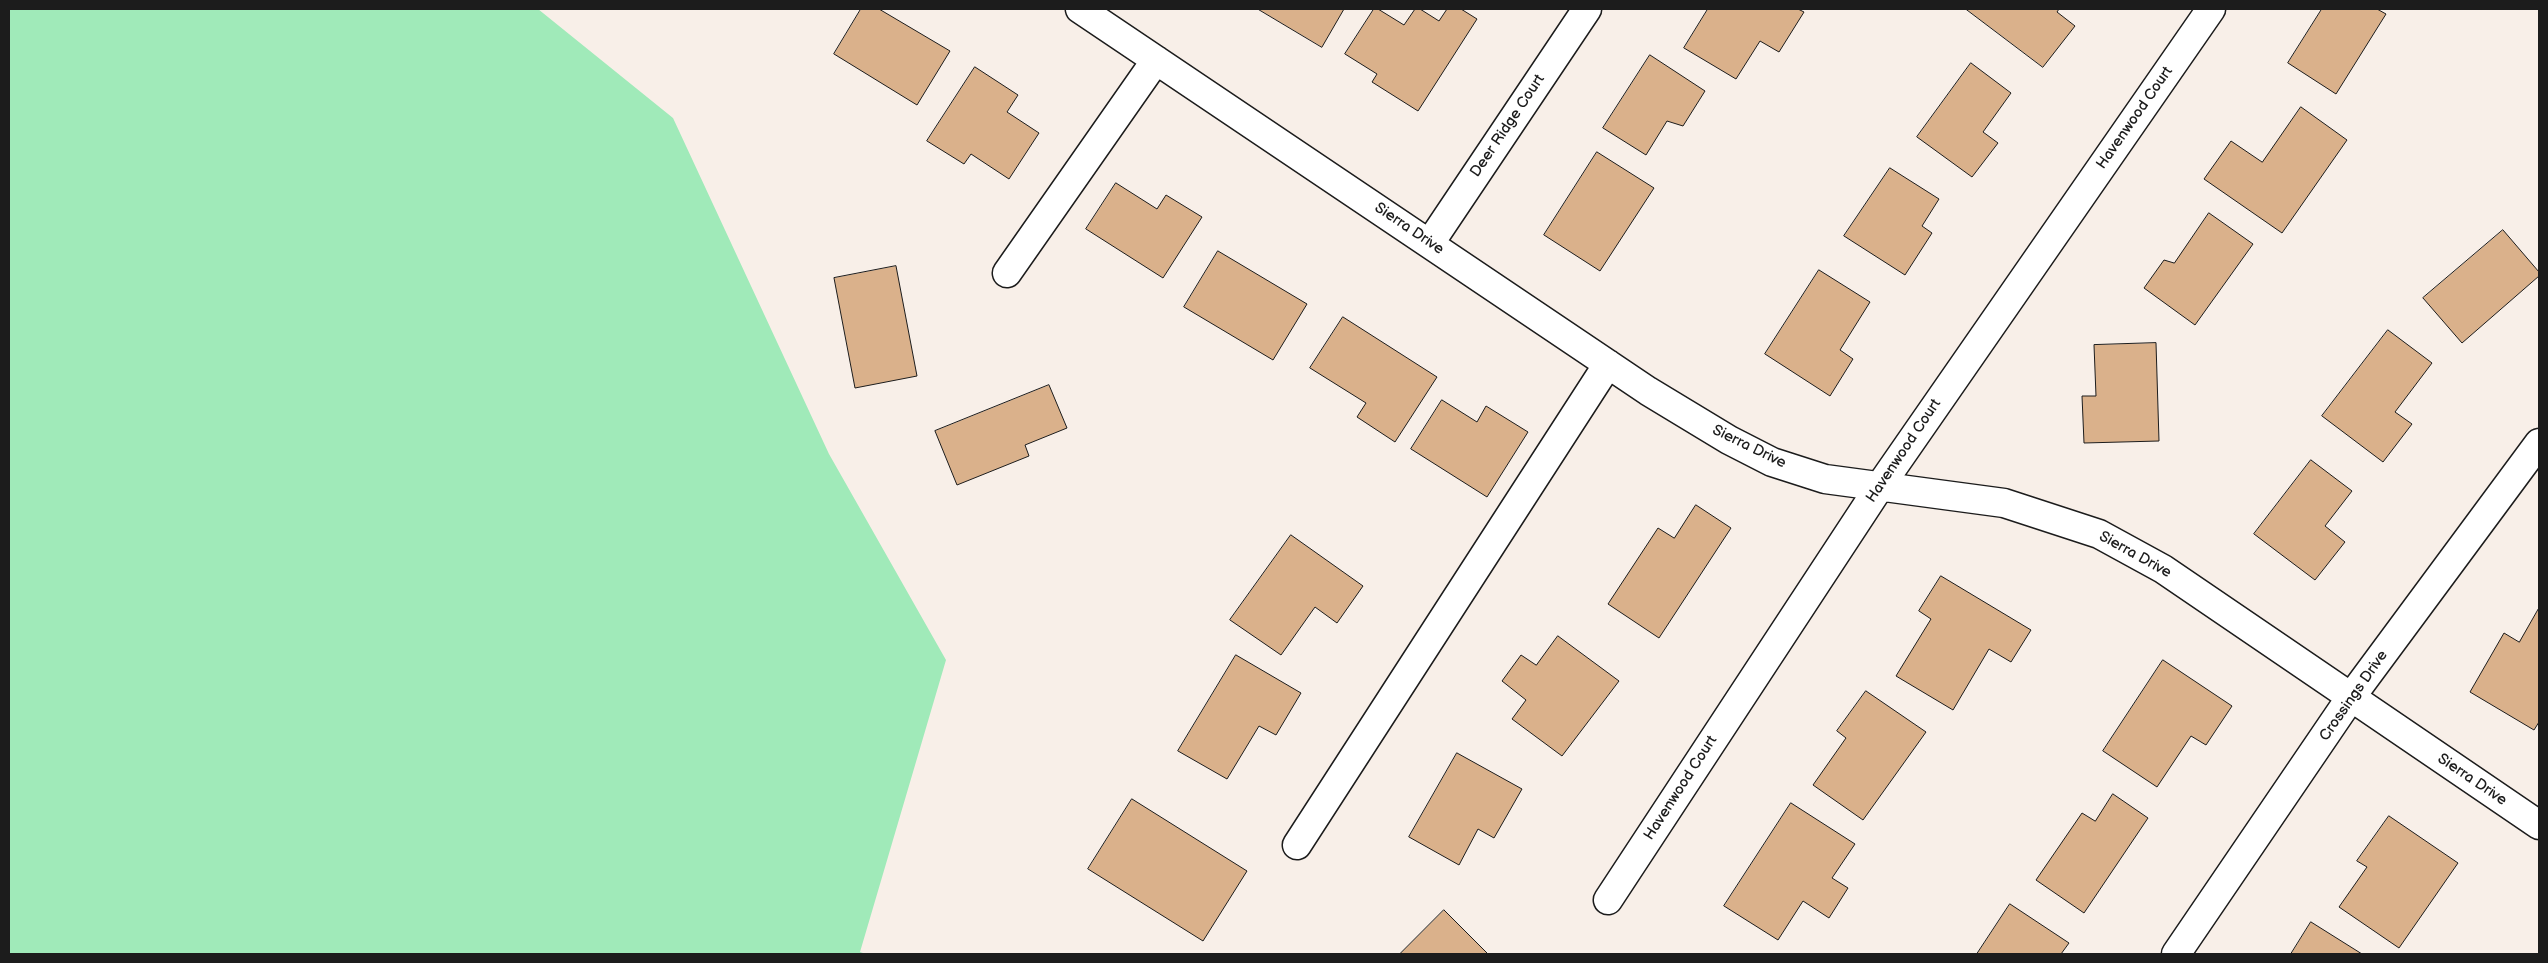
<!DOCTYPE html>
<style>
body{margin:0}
#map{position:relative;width:2548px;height:963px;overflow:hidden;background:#f8efe8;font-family:"Balsamiq Sans",sans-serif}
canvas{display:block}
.frame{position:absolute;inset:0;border:10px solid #1c1c1c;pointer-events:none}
</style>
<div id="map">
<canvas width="2548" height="963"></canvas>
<div class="frame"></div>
</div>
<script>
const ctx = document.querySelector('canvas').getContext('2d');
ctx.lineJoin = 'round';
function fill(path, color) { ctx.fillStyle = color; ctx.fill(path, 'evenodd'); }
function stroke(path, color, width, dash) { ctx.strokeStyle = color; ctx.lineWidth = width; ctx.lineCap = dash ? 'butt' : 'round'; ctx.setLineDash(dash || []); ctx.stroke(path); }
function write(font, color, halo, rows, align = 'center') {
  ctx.font = font + ' "Balsamiq Sans",sans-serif'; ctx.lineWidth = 5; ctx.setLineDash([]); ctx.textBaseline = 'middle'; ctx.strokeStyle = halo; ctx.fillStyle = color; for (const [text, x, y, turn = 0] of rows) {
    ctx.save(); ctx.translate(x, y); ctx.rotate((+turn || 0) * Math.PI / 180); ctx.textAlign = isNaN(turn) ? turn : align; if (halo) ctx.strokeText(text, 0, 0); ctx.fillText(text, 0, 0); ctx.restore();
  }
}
const green = new Path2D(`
 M9 9H538L673 118 829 454 946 660 860 952 866 954H9Z`);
const building = new Path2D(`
 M861 9H879L950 51 917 105 834 54Z
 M1258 9H1344L1322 47Z
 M1374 9H1378L1404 25 1415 9H1420L1439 21 1447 9H1461L1477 19 1418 111 1372 82 1377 74 1345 54Z
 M1708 9H1798L1804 12 1779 52 1760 41 1736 79 1684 48Z
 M1966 9H2059L2057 12 2075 26 2043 67Z
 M2322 9H2377L2386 14 2336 94 2288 63Z
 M1650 55 1705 91 1683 126 1667 121 1646 155 1603 128Z
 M1971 63 2011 93 1983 132 1998 143 1972 177 1917 137Z
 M975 67 1018 95 1007 112 1039 133 1009 179 971 154 964 164 927 141Z
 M2301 107 2347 140 2282 233 2204 179 2231 141 2262 162Z
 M1597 152 1654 188 1600 271 1544 235Z
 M1890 168 1939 199 1922 226 1932 233 1905 275 1844 236Z
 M1116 183 1157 209 1166 195 1202 217 1163 278 1086 229Z
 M2209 213 2253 244 2195 325 2144 288 2164 260 2174 263Z
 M2503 230 2539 272V276L2462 343 2423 298Z
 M1218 251 1307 304 1273 360 1184 307Z
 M896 266 917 376 855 388 834 278Z
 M1819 270 1870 302 1840 350 1853 359 1830 396 1765 354Z
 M1343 317 1437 377 1395 442 1357 417 1366 403 1310 368Z
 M2388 330 2432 363 2395 412 2412 424 2383 462 2322 416Z
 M2156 343 2159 441 2084 443 2082 396H2096L2094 345Z
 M1049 385 1067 428 1025 445 1029 456 957 485 935 431Z
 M1442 400 1477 422 1486 406 1528 432 1487 497 1411 449Z
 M2311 460 2352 491 2325 526 2345 542 2315 580 2254 534Z
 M1696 505 1731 528 1659 638 1608 604 1658 528 1674 538Z
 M1291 535 1363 586 1337 623 1315 607 1281 655 1230 620Z
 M1941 576 2031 630 2011 662 1989 649 1953 710 1896 676 1931 619 1919 611Z
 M2539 608V722L2534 730 2470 692 2504 633 2519 642Z
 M1558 636 1619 681 1562 756 1512 719 1526 700 1502 681 1521 655 1536 665Z
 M1236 655 1301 693 1276 735 1259 726 1227 779 1178 751Z
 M2163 660 2232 706 2206 745 2191 736 2157 787 2103 751Z
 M1866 691 1926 732 1863 820 1813 785 1846 738 1837 731Z
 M1457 753 1522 789 1494 838 1478 829 1459 865 1409 837Z
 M2113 794 2148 818 2084 913 2036 880 2082 813 2095 821Z
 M1132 799 1247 871 1203 941 1088 869Z
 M1791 803 1855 844 1832 878 1848 888 1829 918 1803 901 1778 940 1724 906Z
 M2389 816 2458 863 2399 948 2339 907 2367 867 2357 861Z
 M2010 904 2069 943 2061 954H1977Z
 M1444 910 1488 954H1400Z
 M2311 922 2362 954H2291Z`);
const minor = new Path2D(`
 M1080 9 1648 391 1729 440 1772 462 1825 479 2004 503 2099 534 2163 569 2539 825
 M1430 243 1587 9
 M1007 273 1156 60
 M1297 845 1608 364
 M1608 900 1880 486 2211 9
 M2176 954 2351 697 2539 443`);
const streetNames = [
 ["Havenwood Court",2135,118,-55],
 ["Deer Ridge Court",1508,126,-56],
 ["Sierra Drive",1409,229,34],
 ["Sierra Drive",1749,447,26],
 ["Havenwood Court",1904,451,-56],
 ["Sierra Drive",2135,555,29],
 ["Crossings Drive",2354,696,-55],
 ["Sierra Drive",2472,780,34],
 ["Havenwood Court",1681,788,-57]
];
fill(green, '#a0eab9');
fill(building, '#dab18b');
stroke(building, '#1c1c1c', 1);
stroke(minor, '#1c1c1c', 31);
stroke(minor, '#fff', 28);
write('15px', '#1c1c1c', '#fff', streetNames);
</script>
